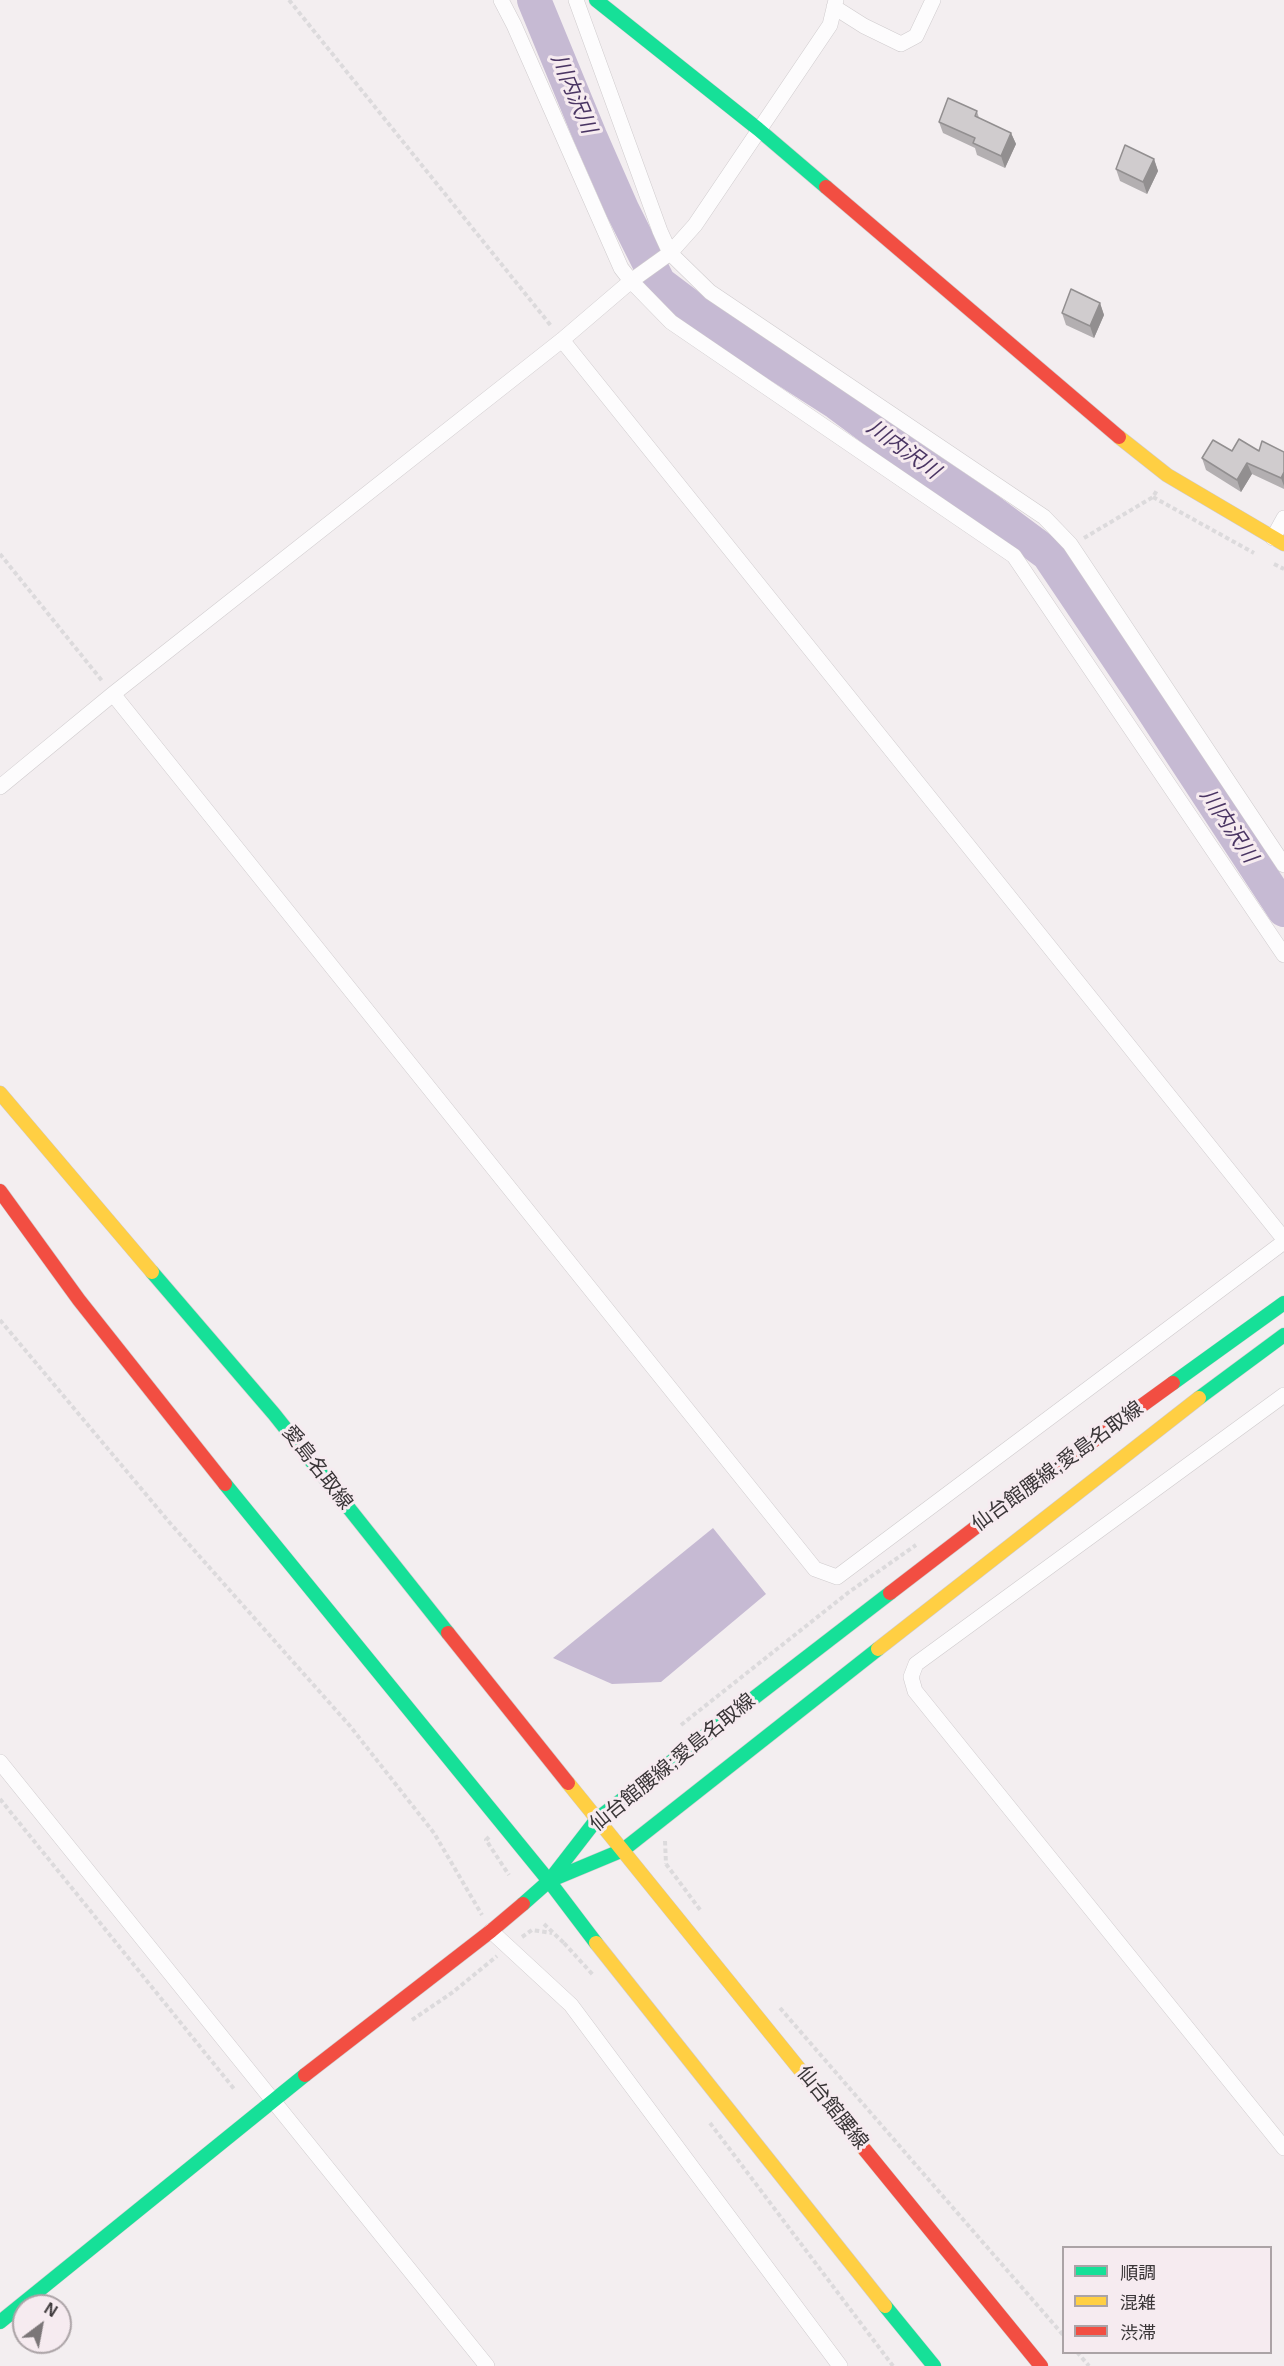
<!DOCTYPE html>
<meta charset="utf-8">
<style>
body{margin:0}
#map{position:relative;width:1284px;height:2366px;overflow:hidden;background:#f3eef0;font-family:Arial,"Noto Sans JP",sans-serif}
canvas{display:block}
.legend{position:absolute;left:1062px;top:2246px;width:210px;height:108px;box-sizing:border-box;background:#f6ebf0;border:2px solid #aba3a6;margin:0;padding:8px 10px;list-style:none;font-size:18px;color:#3a3638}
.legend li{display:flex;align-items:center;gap:12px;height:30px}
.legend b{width:30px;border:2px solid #aba3a6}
.north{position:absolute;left:12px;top:2294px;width:60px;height:60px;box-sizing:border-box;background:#f6ebf0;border:2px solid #aba3a6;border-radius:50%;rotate:32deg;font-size:16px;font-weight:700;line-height:24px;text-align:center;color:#3a3638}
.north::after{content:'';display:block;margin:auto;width:21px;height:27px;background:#7b7678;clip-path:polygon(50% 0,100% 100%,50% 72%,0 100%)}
</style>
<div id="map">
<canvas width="1284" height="2366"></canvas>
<ul class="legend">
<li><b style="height:8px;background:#16e098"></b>順調</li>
<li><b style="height:8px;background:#ffcf43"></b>混雑</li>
<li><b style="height:8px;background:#f24e42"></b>渋滞</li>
</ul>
<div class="north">N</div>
</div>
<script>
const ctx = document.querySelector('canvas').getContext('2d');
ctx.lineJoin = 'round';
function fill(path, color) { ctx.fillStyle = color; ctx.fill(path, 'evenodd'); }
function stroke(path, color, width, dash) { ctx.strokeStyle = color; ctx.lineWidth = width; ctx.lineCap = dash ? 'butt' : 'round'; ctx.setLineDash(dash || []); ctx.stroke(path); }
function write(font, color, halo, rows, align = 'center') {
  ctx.font = font + ' Arial,"Noto Sans JP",sans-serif'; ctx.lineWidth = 6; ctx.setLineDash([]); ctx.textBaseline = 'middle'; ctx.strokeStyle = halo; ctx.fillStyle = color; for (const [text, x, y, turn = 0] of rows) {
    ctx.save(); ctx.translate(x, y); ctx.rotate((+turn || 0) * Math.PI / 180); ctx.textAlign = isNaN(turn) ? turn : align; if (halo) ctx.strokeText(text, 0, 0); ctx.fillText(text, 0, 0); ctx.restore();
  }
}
const water = new Path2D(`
 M713 1528 766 1594 661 1682 612 1684 553 1658Z`);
const river = new Path2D(`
 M534 0 590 136 622 209 659 283 712 323 837 403 899 449 982 505 1048 554 1145 698 1284 910`);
const path = new Path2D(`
 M289 0 552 327
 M1153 497 1254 553
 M1084 538 1153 497 1157 490
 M0 554 103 682
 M1274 564 1284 569
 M0 1320 170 1523 350 1726 434 1833 482 1915
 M681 1725 849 1592 916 1545
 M0 1799 235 2090
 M489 1837 486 1840 509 1875
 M665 1841 666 1864
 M666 1864 701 1911
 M544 1924 564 1943
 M522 1937 532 1930 552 1933
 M564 1943 594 1976
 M780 2008 1064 2336
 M412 2020 453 1992 497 1956
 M710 2123 893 2366
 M1077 2352 1089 2366`);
const street = new Path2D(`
 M501 0 514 25 621 268 631 281 671 322 1014 556 1284 955
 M576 0 660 231 670 253 710 292 1044 517 1070 544 1284 865
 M834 7 864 26 901 44 916 36 933 0
 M562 340 1284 1239
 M1273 538 1284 518
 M113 694 815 1569 837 1577 1284 1242
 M0 787 113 694 562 340 631 281 670 253 695 225 830 25 836 0
 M1284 1395 916 1664 911 1677 915 1691 1284 2148
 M0 1762C162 1964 325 2164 487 2366
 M491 1931 571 2005 840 2366`);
const fast = new Path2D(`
 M596 0 758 129 826 187
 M152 1272 274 1414 448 1633
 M1173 1383 1284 1303
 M1199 1398 1284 1335
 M225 1484 549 1881 596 1943
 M551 1880 623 1850 878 1649
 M523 1904 549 1881 597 1819 890 1593
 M885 2306 934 2366
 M0 2322 305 2075`);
const slow = new Path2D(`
 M1119 437 1167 475 1284 544
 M0 1093 152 1272
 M878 1649 1199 1398
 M568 1783 865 2150
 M596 1943 885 2306`);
const jam = new Path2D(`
 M826 187 1119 437
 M0 1191 79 1300 225 1484
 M890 1593 1006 1504 1173 1383
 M448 1633 568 1783
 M305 2075 491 1931 523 1904
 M865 2150 1041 2366`);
const wall = new Path2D(`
 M977 111 979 118 1011 133 1016 144 1005 168 977 155 975 148 943 133 939 122Z
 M1154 159 1158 171 1147 194 1120 181 1116 169Z
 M1100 303 1104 315 1094 338 1066 325 1062 313Z
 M1232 451 1284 452V489L1252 474 1241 492 1206 470 1202 458Z`);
const shadedWall = new Path2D(`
 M1011 133 1016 144 1005 168 1001 156Z
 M1154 159 1158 171 1147 194 1143 182Z
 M1100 303 1104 315 1094 338 1090 326Z
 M1247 463 1252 474 1241 492 1237 480Z
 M1284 472V486L1281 478Z`);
const building = new Path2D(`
 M948 98 977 111 975 116 1011 133 1001 156 973 143 975 138 939 122Z
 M1125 145 1154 159 1143 182 1116 169Z
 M1071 289 1100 303 1090 326 1062 313Z
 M1239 439 1259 451 1262 441 1284 452V472L1281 478 1247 463 1237 480 1202 458 1213 440 1232 451Z`);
const streetNames = [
 ["仙台館腰線;愛島名取線",1058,1467,-36],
 ["愛島名取線",317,1468,52],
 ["仙台館腰線;愛島名取線",673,1763,-39],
 ["仙台館腰線",832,2108,51]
];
const waterNames = [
 ["川内沢川",573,94,67],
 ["川内沢川",903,450,36],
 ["川内沢川",1228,826,56]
];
fill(water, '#c6bad3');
stroke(river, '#c6bad3', 34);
stroke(street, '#cfcbcd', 16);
stroke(fast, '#cfcbcd', 15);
stroke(slow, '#cfcbcd', 15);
stroke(jam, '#cfcbcd', 15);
stroke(path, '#dcdadc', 4, [4.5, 3]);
stroke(street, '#fdfcfd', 15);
stroke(fast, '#16e098', 14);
stroke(slow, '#ffcf43', 14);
stroke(jam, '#f24e42', 14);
fill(wall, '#b3afb1');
fill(shadedWall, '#928f90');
fill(building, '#d0ccce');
stroke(building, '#928f90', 1.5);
write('20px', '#3a3638', '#f6ebf0', streetNames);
write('italic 21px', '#4a3563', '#f6ebf0', waterNames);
</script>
